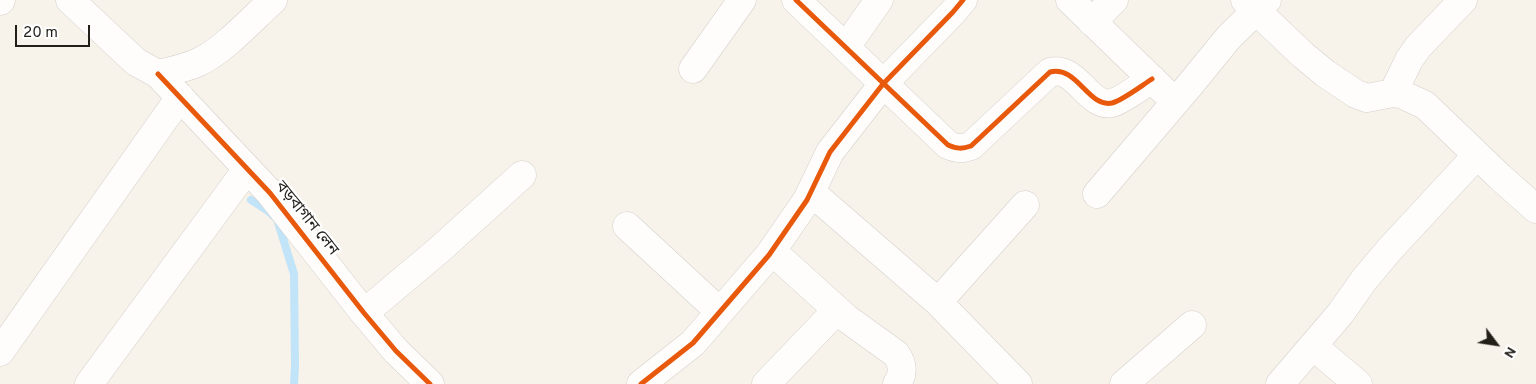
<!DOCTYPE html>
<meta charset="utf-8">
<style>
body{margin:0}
#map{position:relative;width:1536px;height:384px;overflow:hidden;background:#f7f2ea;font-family:Overpass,sans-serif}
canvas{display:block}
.north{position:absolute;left:1471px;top:319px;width:50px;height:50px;-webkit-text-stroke:4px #fff;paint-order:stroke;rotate:121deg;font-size:14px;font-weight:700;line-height:20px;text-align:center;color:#221f19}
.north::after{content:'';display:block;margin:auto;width:18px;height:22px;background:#221f19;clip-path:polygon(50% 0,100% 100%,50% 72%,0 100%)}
.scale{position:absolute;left:15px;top:25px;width:75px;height:22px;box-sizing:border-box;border:2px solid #221f19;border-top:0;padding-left:6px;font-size:15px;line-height:18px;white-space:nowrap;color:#221f19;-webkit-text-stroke:4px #fff;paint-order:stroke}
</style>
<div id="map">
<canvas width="1536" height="384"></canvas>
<div class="north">N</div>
<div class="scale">20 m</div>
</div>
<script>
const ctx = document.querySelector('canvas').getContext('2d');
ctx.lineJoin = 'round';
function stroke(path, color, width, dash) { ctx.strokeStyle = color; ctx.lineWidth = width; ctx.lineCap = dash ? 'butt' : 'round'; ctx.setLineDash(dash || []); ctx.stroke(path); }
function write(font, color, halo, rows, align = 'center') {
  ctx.font = font + ' Overpass,"Noto Sans Bengali",sans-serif'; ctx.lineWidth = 4.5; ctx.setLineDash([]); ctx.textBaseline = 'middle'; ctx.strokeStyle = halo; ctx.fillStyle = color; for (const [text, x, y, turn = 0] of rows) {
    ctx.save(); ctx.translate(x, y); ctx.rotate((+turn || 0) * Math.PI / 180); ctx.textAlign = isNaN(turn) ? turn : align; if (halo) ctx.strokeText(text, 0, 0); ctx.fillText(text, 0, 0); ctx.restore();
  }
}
const stream = new Path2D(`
 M251 200 268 211 277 219 294 274 295 365 294 384`);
const minor = new Path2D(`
 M70 0 136 62 158 74C172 71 186 68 199 62 224 50 252 19 273 0
 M796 0 948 145C957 149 962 149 971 146L1050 72C1077 65 1088 108 1112 103 1123 100 1141 86 1152 79
 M1070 0 1164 91
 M1245 0 1303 55 1326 74 1356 94 1367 98 1393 93 1401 94 1425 105 1500 177 1536 209
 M0 1 1 0
 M1092 22 1114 0
 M846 47 879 0
 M693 69 742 0
 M158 74 270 193 364 313 396 351 430 384
 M1393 93 1409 60 1418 47 1463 0
 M811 192 938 302 1018 384
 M1097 194 1189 86 1229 37 1267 0
 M627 226 720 312
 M772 251 846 318 896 354C903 364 904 373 897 384
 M938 302 1025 205
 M364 313 439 250 522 175
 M1313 346 1358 384
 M0 352 180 97
 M89 384 247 169
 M641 384 693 343 769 255 807 200 830 152 883 84 953 12 963 0
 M766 384 837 310
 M1124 384 1192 325
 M1280 384 1340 314 1364 280 1390 249 1477 155`);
const cycleway = new Path2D(`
 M796 0 948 145C957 149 962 149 971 146L1050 72C1077 65 1088 108 1112 103 1123 100 1141 86 1152 79
 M158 74 270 193 364 313 396 351 430 384
 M641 384 693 343 769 255 807 200 830 152 883 84 953 12 963 0`);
const streetNames = [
 ["বড়বাগান লেন",306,219,51]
];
stroke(stream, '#c2e4f8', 8);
stroke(minor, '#d4d0ca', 29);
stroke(minor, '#fefdfc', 28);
stroke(cycleway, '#e8590c', 5);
write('16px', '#221f19', '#fff', streetNames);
</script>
